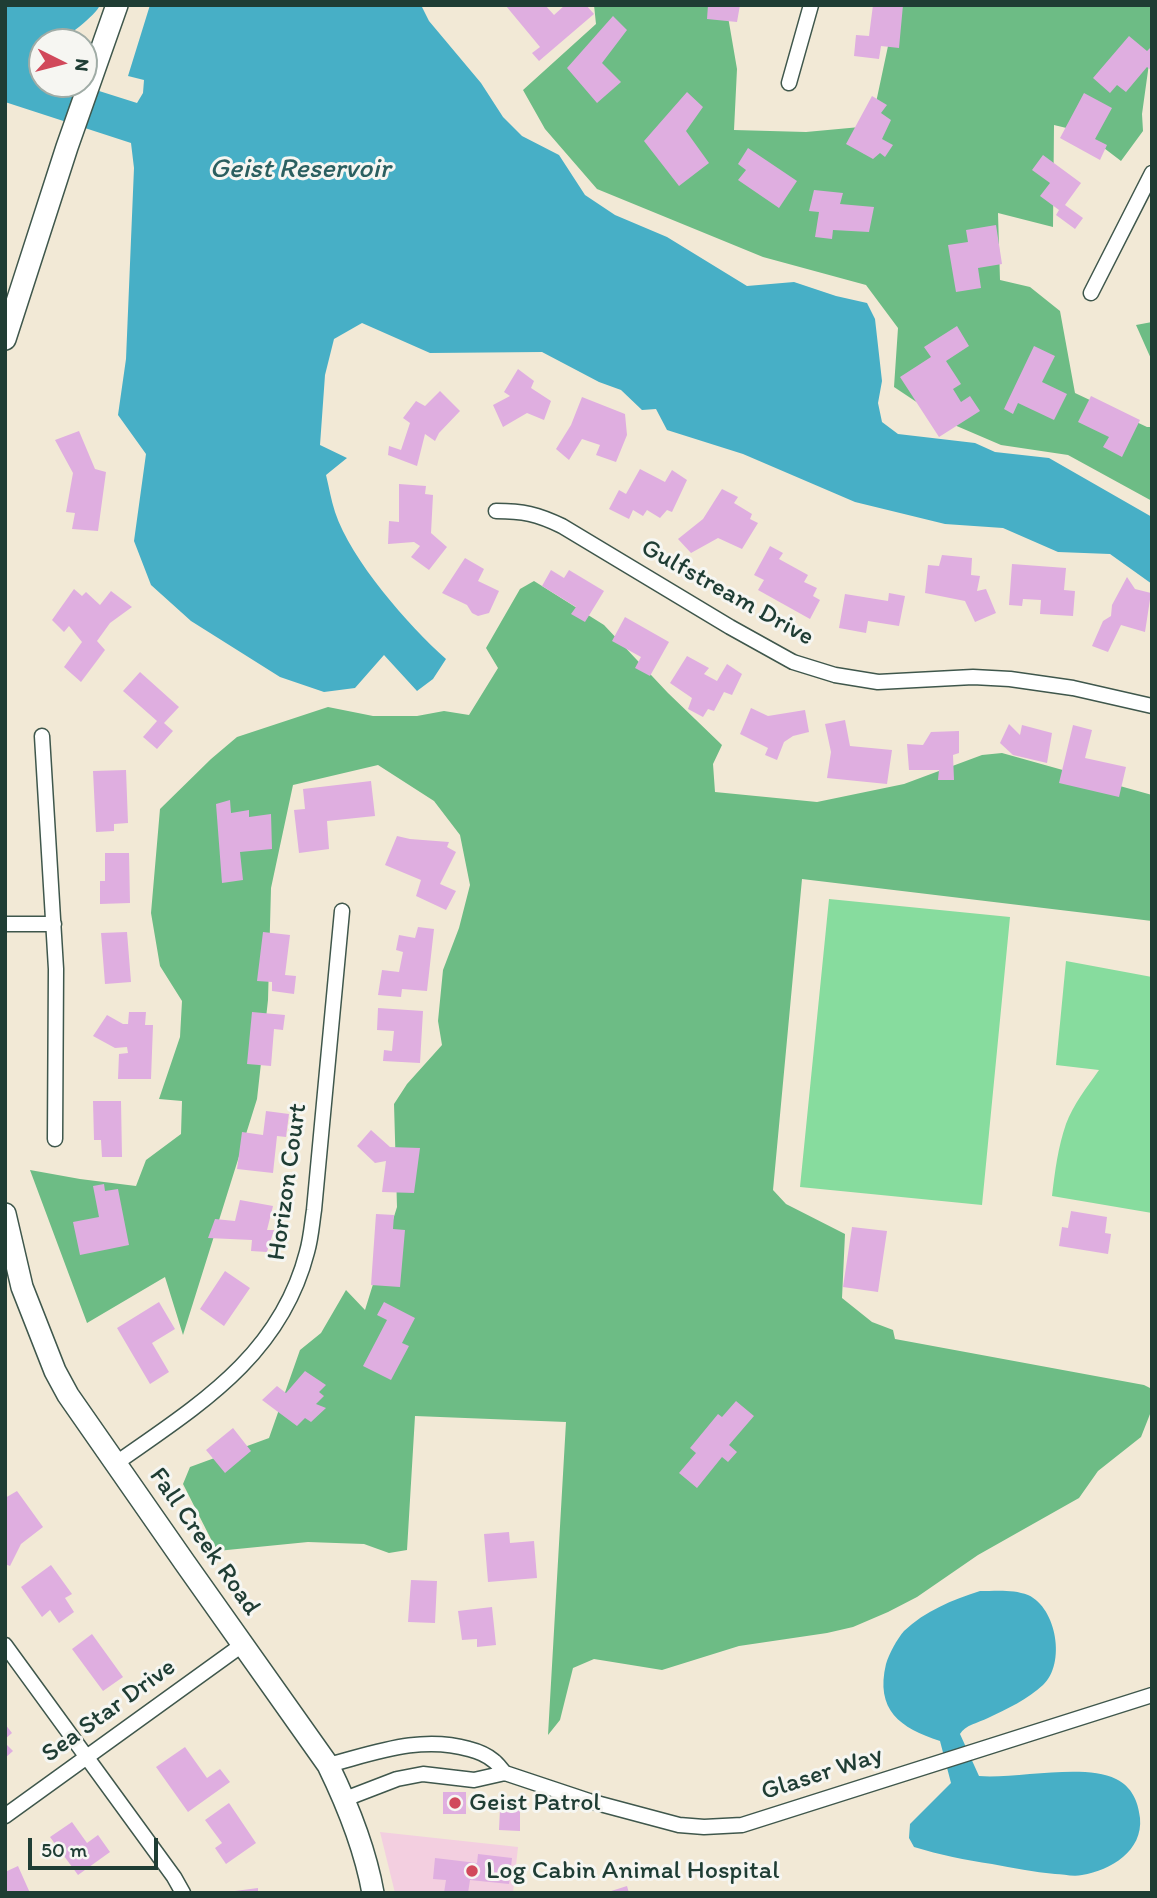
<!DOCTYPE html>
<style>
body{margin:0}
#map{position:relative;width:1157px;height:1898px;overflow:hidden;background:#f2e9d6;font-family:Itim,sans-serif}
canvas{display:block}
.frame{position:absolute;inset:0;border:7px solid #1f3d34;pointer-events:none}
.north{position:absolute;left:28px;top:28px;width:70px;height:70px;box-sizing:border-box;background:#f6f6f2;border:2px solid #a0aca6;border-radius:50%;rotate:96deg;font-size:19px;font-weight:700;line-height:28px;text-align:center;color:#1f3d34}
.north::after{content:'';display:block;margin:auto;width:24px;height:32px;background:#d1495b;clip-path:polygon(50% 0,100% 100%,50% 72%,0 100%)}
.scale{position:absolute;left:28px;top:1838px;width:130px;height:32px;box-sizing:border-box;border:4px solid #1f3d34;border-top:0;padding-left:9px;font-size:21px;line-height:24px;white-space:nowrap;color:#1f3d34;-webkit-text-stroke:5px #f6f6f2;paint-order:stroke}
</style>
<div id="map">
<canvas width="1157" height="1898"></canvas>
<div class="frame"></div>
<div class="north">N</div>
<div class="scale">50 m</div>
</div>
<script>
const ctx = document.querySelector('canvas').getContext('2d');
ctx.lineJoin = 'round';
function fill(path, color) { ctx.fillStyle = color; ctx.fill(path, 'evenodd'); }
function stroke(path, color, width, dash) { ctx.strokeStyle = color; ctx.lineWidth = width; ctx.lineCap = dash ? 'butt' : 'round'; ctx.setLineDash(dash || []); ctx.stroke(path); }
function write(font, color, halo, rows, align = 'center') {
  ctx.font = font + ' Itim,sans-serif'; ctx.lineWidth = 6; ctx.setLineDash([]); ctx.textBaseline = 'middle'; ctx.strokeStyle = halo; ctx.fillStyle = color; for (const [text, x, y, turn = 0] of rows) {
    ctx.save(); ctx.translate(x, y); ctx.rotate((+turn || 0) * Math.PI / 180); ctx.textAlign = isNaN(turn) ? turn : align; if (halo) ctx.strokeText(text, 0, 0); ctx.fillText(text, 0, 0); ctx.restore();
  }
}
const built = new Path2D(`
 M380 1832 518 1847 513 1893H395Z`);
const green = new Path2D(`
 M829 899 1010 917 982 1205 800 1187Z
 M1066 961 1152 977V1213L1052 1196C1055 1171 1058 1147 1066 1124 1073 1105 1087 1087 1099 1070L1056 1065Z`);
const forest = new Path2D(`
 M594 5H726L737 69 734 130 806 132 871 126 891 32V5H1152V42L1142 114 1143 131 1121 161 1083 132 1054 125 1053 227 998 213 1000 280 1030 287 1060 311 1075 393 1147 427H1152V501L1068 455 1001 445 945 421 894 387 898 328 866 285 763 257 597 189 545 129 523 90 596 24Z
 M1152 322V361L1136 325Z
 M534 581 604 625 668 693 722 745 713 764 715 792 817 802 904 784 982 755 1002 753 1152 795V921L802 879 773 1190 786 1204 845 1234 842 1298 872 1322 893 1330 895 1339 1144 1385 1152 1389V1409L1141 1437 1098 1471 1079 1498 978 1555 917 1597 888 1612 853 1627 827 1633 739 1646 662 1670 594 1659 573 1668 560 1720 548 1735 566 1422 415 1416 407 1550 389 1553 364 1544 308 1542 217 1551 183 1484 190 1467 269 1438 300 1350 321 1333 346 1290 365 1310 397 1207 394 1104 407 1084 442 1045 438 1021 443 970 459 928 470 885 460 835 434 801 378 765 293 785 271 888 268 1000 257 1099 183 1335 165 1277 87 1323 30 1170 80 1179 136 1186 146 1160 181 1134 182 1101 159 1099 180 1037 182 1001 160 966 151 913 160 809 211 759 237 737 328 707 373 716H417L444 711 469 715 498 668 486 648 520 589Z`);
const water = new Path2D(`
 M5 5H100C96 15 65 40 54 42 50 43 46 42 42 42V84H77L137 103 143 93 144 80 128 76 150 5H421L429 21 481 83 503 117 522 136 559 155 585 195 615 215 667 237 747 286 794 282 836 296 867 303 875 319 882 381 878 403 882 422 898 434 975 443 995 452 1049 458 1152 517V584L1110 554 1058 552 1003 528 945 524 855 502 743 454 667 430 656 409 642 410 621 390 599 382 542 352 430 353 362 323 334 339 325 375 320 445 347 458 326 475C329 487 331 500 335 512 351 560 408 625 446 659L433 679 417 691 384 655 355 688 324 692 280 677 191 621 151 585 134 541 146 454 118 415 126 359 134 168 131 143 5 102Z
 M980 1591C995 1591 1013 1589 1028 1595 1057 1608 1066 1664 1043 1685 1028 1699 1007 1709 988 1718 978 1723 965 1725 960 1734L979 1776C1016 1779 1084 1763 1116 1779 1132 1787 1138 1801 1140 1818 1143 1851 1111 1870 1082 1875 1073 1877 1063 1874 1055 1874 1034 1872 1013 1868 992 1864 965 1860 940 1855 914 1847L909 1838 910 1824 951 1783 940 1741C900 1728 875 1710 886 1664 889 1654 897 1639 904 1631 925 1611 952 1600 980 1591Z`);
const building = new Path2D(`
 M508 5H545L554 15 565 5H586L594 14 539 61 532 53 540 47 506 6Z
 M708 5H740L737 22 707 19Z
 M873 5H903L899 48 881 46 879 59 854 56 856 35 869 36Z
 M613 16 627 30 602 63 621 82 597 103 567 68Z
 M1129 36 1147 51 1152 46V71L1147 67 1126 92 1117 85 1110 93 1093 78Z
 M687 92 703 107 686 131 709 163 679 186 644 141Z
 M1084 93 1112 108 1095 139 1107 145 1100 160 1060 138Z
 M872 96 887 105 881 113 891 120 882 139 893 145 885 157 880 153 873 159 846 144Z
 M748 148 797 181 779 208 738 180 746 170 738 164Z
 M1043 155 1081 183 1065 205 1083 218 1075 229 1056 215 1059 210 1040 196 1050 183 1032 170Z
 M814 190 843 193 840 204 874 207 869 232 833 230 832 239 815 237 819 212 809 211Z
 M996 225 1002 264 978 268 981 288 956 292 948 245 968 242 966 230Z
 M957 326 969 346 946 361 961 384 953 389 961 402 970 396 980 411 939 437 900 377 931 357 924 347Z
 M1034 346 1055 356 1042 382 1067 394 1054 420 1018 403 1013 414 1004 409Z
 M518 369 534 381 531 388 551 401 544 420 527 413 503 427 493 405 510 396 504 392Z
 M440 391 460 411 439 433 435 441 425 434 417 466 388 455 389 446 401 450 410 423 403 418 416 401 425 406Z
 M1091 396 1140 420 1122 457 1103 447 1109 437 1078 422Z
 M582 397 625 414 627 435 616 462 596 455 600 445 582 439 569 460 556 449 571 425Z
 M79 431 95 469 106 472 98 531 72 529 75 513 66 512 73 473 55 440Z
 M640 469 665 482 672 470 687 480 672 512 667 510 660 518 647 510 643 516 633 510 629 519 609 509 619 490 626 494Z
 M399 484 426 486 425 494 433 495 431 533 447 547 429 570 411 557 420 546 414 542 388 544 389 521 399 522Z
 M722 489 738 497 734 503 752 514 750 519 758 523 742 549 718 538 691 553 678 539 703 519Z
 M770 546 783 553 779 559 808 575 804 582 817 588 813 596 820 600 810 619 758 590 764 580 754 575Z
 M942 555 972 558 971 575 980 576 977 591 986 589 996 613 975 622 965 601 925 593 928 565 939 566Z
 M465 558 484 569 478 581 499 591 489 613 478 616 472 613 467 605 442 593Z
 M1012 564 1066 568 1064 590 1075 591 1073 616 1040 614 1041 600 1023 599 1022 606 1009 605Z
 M551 570 564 578 569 570 604 591 585 622 571 614 576 607 542 586Z
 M1127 577 1135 589 1151 593 1145 632 1121 625 1108 652 1092 646 1103 621 1111 616 1112 605Z
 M74 589 82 596 86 592 100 605 111 591 132 607 110 623 97 641 105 650 81 682 64 667 82 642 69 626 64 632 52 620Z
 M889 593 905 596 899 626 868 621 866 633 839 628 845 594 888 601Z
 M625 617 669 642 650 676 635 668 641 657 612 641Z
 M687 656 709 668 704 674 717 681 727 664 742 674 732 695 724 692 714 711 708 709 703 717 688 709 692 698 670 683Z
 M140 672 179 707 164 723 173 731 157 749 143 737 157 721 123 691Z
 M751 708 768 716 805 710 809 732 793 736 784 742 777 760 765 755 768 748 740 734Z
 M845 720 850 746 892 750 887 784 827 778 831 752 825 724Z
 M1009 724 1020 735 1022 725 1052 733 1047 763 1013 755 1000 743Z
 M1073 725 1092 730 1085 758 1126 767 1119 797 1059 783Z
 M959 731V753L953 755 954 780H938L939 770H909L907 744 923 745 931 732Z
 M126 770 128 823 114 824V831L96 832 93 771Z
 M371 781 375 816 327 821 329 849 299 853 294 810 305 809 303 789Z
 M230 800 231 813 249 810V817L271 814 272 849 240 852 243 880 222 883 216 804Z
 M397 836 410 839 449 842 447 847 456 852 440 884 456 891 446 910 416 896 421 880 385 865Z
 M105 853H129L130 903 100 904V881H105Z
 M418 927 434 929 427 991 402 989 401 997 378 995 382 970 399 972 403 952 396 950 399 935 415 938Z
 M127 932 131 982 105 984 101 933Z
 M263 932 290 935 285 975 296 976 294 994 272 991V982L257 981Z
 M378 1008 423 1011 420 1063 383 1061 384 1050 392 1051 394 1031 377 1030Z
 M129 1012H146L145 1025H153L151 1079H118L119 1054 128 1053 127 1047 115 1048 93 1036 107 1015 123 1024H128Z
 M252 1012 285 1015 283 1030 274 1029 271 1066 247 1064Z
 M93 1101H121L122 1157H102L101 1140H94Z
 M266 1111 289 1114 286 1137 277 1136 273 1173 237 1169 242 1132 263 1135Z
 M371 1130 390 1147 420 1148 414 1193 382 1192 386 1161 375 1163 357 1146Z
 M104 1184 105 1191 118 1189 129 1245 80 1255 73 1222 99 1217 93 1186Z
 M240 1200 273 1206 267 1230H274L267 1252 251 1251 252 1240 208 1238 215 1219 235 1221Z
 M1071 1211 1107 1217 1105 1233 1111 1234 1108 1254 1059 1246 1062 1227 1068 1228Z
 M376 1214 394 1215 393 1229 405 1230 400 1287 371 1285Z
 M852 1227 887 1231 878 1292 843 1287Z
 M225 1271 250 1288 224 1326 200 1309Z
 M159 1302 175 1329 152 1343 169 1372 150 1384 117 1328Z
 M384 1302 415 1318 402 1343 409 1346 391 1380 363 1366 387 1320 377 1315Z
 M305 1371 326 1385 319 1392 324 1396 316 1404 326 1408 311 1422 305 1418 297 1426 262 1400 277 1386 286 1393Z
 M736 1401 754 1416 729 1445 737 1452 728 1462 722 1457 697 1488 679 1473 696 1453 690 1448 718 1414 722 1417Z
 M233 1428 251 1451 225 1473 206 1450Z
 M17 1491 43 1527 21 1544 10 1566 5 1564V1498Z
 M509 1532 510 1543 534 1541 537 1578 488 1582 484 1534Z
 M51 1565 72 1594 65 1598 74 1612 59 1623 50 1610 42 1617 21 1587Z
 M411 1580 437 1581 435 1623 408 1622Z
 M492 1607 496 1645 477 1647V1639L462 1640 458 1611Z
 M92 1634 123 1677 103 1691 72 1649Z
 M5 1724 12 1733 5 1739Z
 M5 1743 13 1751 5 1758Z
 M185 1747 207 1778 220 1769 230 1782 188 1812 156 1767Z
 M443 1792H466V1814H443Z
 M229 1803 256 1843 226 1864 215 1848 222 1843 205 1820Z
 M500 1809 520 1810V1831L499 1830Z
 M72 1822 87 1843 98 1835 110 1852 78 1875 50 1837Z
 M478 1854 512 1858 509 1884 470 1880 468 1893H444L446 1880 433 1879 435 1858 477 1863Z
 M18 1866 30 1893H5V1872Z
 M627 1886 629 1893H608V1892Z
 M258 1888V1893H235V1891Z`);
const street = new Path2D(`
 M789 83 811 5
 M1091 293 1152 173
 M496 511C523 511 537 514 562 526L730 627 793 662 835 675 878 682 973 677 1010 679 1073 688 1152 706
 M42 736 56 969 55 1139
 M5 924H54
 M115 1464C197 1406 280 1357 307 1252 311 1238 312 1223 314 1210L342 911
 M5 1645 174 1877 183 1893
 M328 1765C375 1753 420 1735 469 1749 477 1751 487 1755 494 1761 498 1764 501 1769 505 1773
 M345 1799 397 1779 423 1774 474 1780 505 1773 589 1801 679 1825 704 1827 742 1825 1152 1695
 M5 1816 242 1645`);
const primary = new Path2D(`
 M5 339 67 147 117 5
 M5 1214 22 1287 55 1371 68 1395 185 1563 328 1765C348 1806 365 1848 373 1893`);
const markers = [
 [455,1803,7,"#d1495b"],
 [472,1871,7,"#d1495b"]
];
const streetNames = [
 ["Gulfstream Drive",727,593,29],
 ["Horizon Court",288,1182,-82],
 ["Fall Creek Road",204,1542,55],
 ["Sea Star Drive",109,1711,-36],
 ["Glaser Way",822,1774,-18]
];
const poiNames = [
 ["Geist Patrol",469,1803],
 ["Log Cabin Animal Hospital",486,1871]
];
const waterNames = [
 ["Geist Reservoir",300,170]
];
fill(built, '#f3cfe0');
fill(green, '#87dc9e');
fill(forest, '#6dbc85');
fill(water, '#47afc6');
fill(building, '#dfaee0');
stroke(street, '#3f574c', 17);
stroke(primary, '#3f574c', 24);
stroke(street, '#fff', 14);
stroke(primary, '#fff', 21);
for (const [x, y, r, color] of markers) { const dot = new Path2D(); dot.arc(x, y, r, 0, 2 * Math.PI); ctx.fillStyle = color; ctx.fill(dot); stroke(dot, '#f6f6f2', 2.5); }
write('26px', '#1f3d34', '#f6f6f2', streetNames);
write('26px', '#1f3d34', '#f6f6f2', poiNames, 'left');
write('italic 28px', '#2b5f60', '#f6f6f2', waterNames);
</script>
